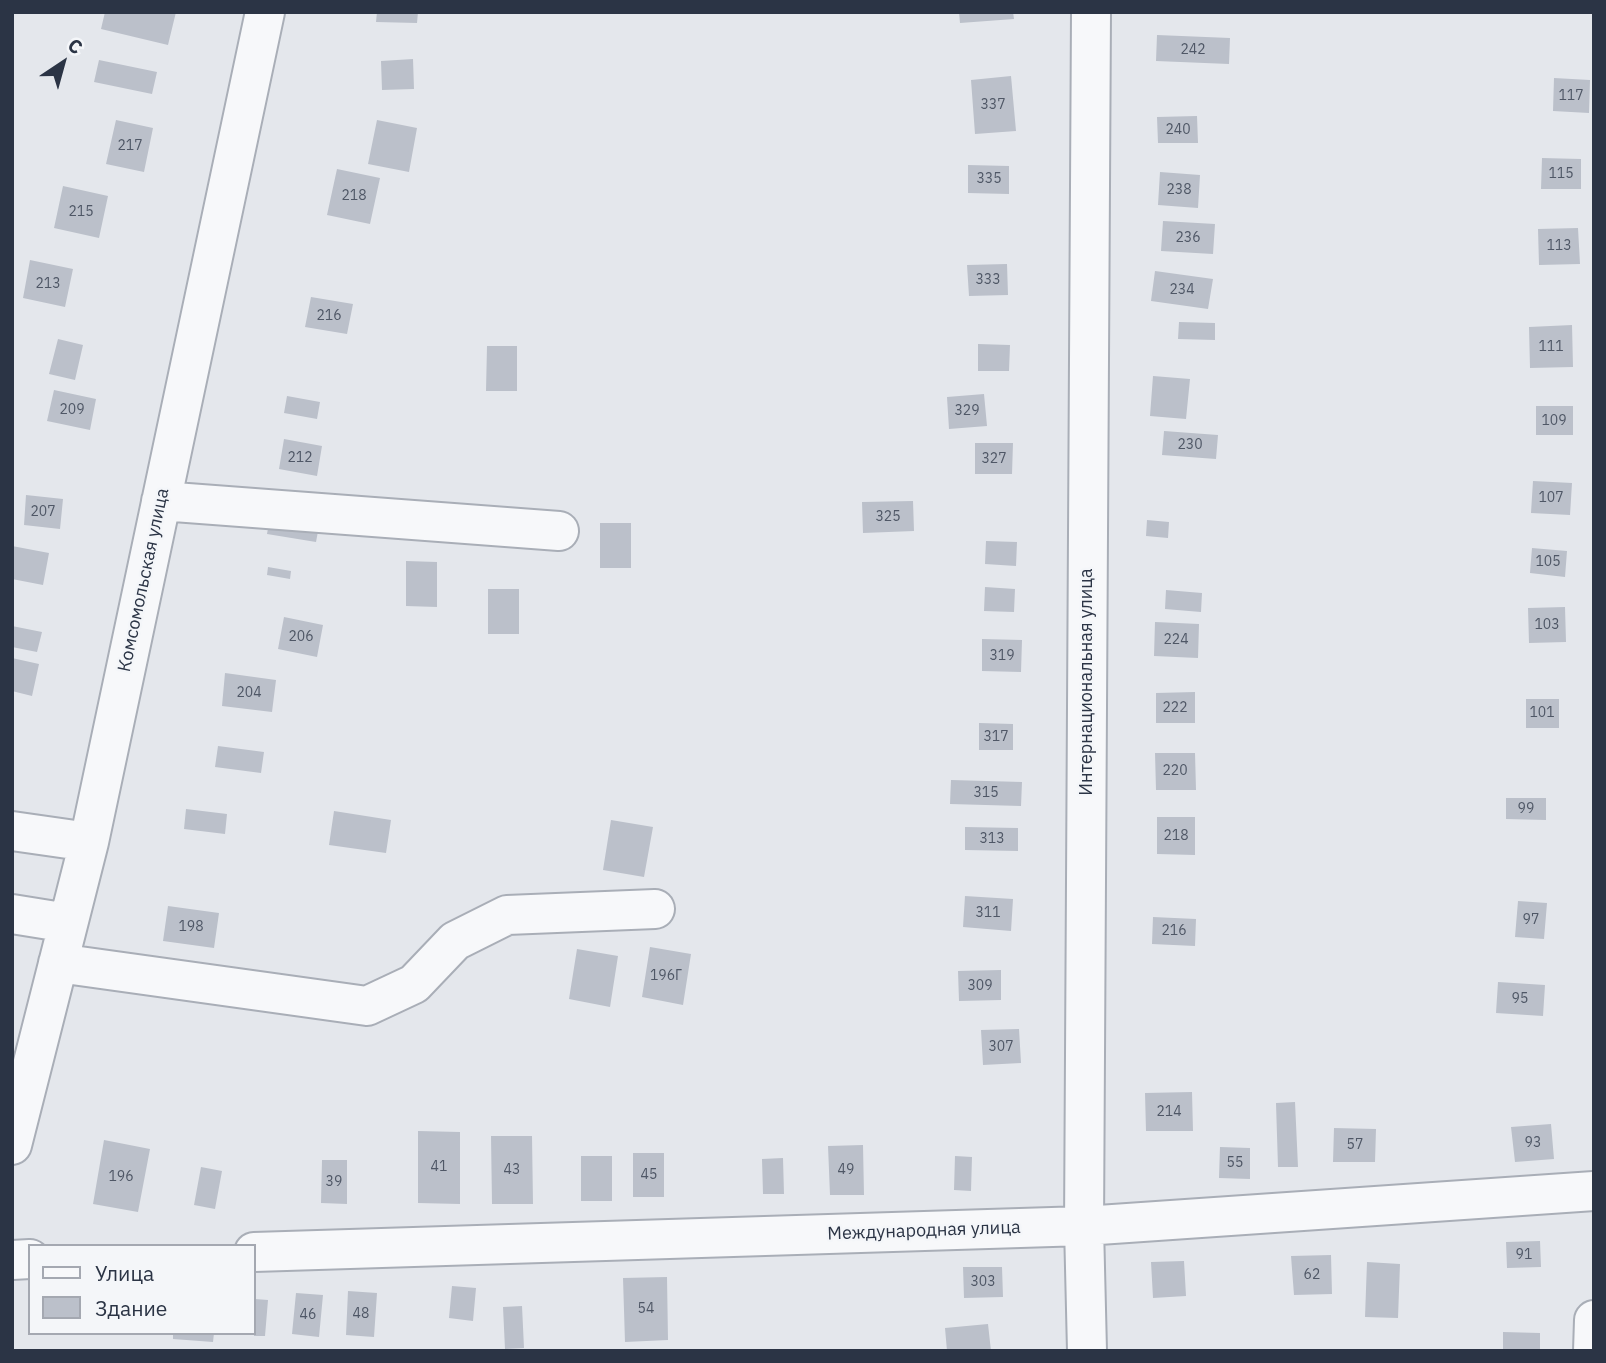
<!DOCTYPE html>
<meta charset="utf-8">
<style>
body{margin:0}
#map{position:relative;width:1606px;height:1363px;overflow:hidden;background:#e4e7ec;font-family:"IBM Plex Sans",sans-serif}
canvas{display:block}
.frame{position:absolute;inset:0;border:14px solid #2b3445;pointer-events:none}
.legend{position:absolute;left:28px;top:1244px;width:228px;height:91px;box-sizing:border-box;background:#f4f6f9;border:2px solid #a4a8b1;margin:0;padding:9px 12px;list-style:none;font-size:21px;color:#2b3445}
.legend li{display:flex;align-items:center;gap:14px;height:35px}
.legend b{width:35px;border:2px solid #a4a8b1}
.north{position:absolute;left:28px;top:28px;width:70px;height:70px;-webkit-text-stroke:5px #f4f6f9;paint-order:stroke;rotate:36deg;font-size:19px;font-weight:700;line-height:28px;text-align:center;color:#2b3445}
.north::after{content:'';display:block;margin:auto;width:24px;height:32px;background:#2b3445;clip-path:polygon(50% 0,100% 100%,50% 72%,0 100%)}
</style>
<div id="map">
<canvas width="1606" height="1363"></canvas>
<div class="frame"></div>
<ul class="legend">
<li><b style="height:9px;background:#f7f8fa"></b>Улица</li>
<li><b style="height:19px;background:#bbc0ca"></b>Здание</li>
</ul>
<div class="north">С</div>
</div>
<script>
const ctx = document.querySelector('canvas').getContext('2d');
ctx.lineJoin = 'round';
function fill(path, color) { ctx.fillStyle = color; ctx.fill(path, 'evenodd'); }
function stroke(path, color, width, dash) { ctx.strokeStyle = color; ctx.lineWidth = width; ctx.lineCap = dash ? 'butt' : 'round'; ctx.setLineDash(dash || []); ctx.stroke(path); }
function write(font, color, halo, rows, align = 'center') {
  ctx.font = font + ' "IBM Plex Sans",sans-serif'; ctx.lineWidth = 5; ctx.setLineDash([]); ctx.textBaseline = 'middle'; ctx.strokeStyle = halo; ctx.fillStyle = color; for (const [text, x, y, turn = 0] of rows) {
    ctx.save(); ctx.translate(x, y); ctx.rotate((+turn || 0) * Math.PI / 180); ctx.textAlign = isNaN(turn) ? turn : align; if (halo) ctx.strokeText(text, 0, 0); ctx.fillText(text, 0, 0); ctx.restore();
  }
}
const building = new Path2D(`
 M105 12H176L168 45 101 29Z
 M377 12H418L417 23 376 22Z
 M959 12H1013L1014 19 960 23Z
 M1157 35 1230 38 1229 64 1156 61Z
 M413 59 414 89 382 90 381 61Z
 M99 60 157 72 152 94 94 82Z
 M1011 76 1016 131 975 134 971 80Z
 M1554 78 1590 80 1589 113 1553 111Z
 M1197 116 1198 143H1158L1157 117Z
 M116 120 153 128 144 172 106 164Z
 M377 120 417 128 409 172 368 164Z
 M1542 158 1581 159V189H1541Z
 M968 165 1009 166V194L968 193Z
 M337 169 380 178 370 224 327 215Z
 M1160 172 1200 175 1198 208 1158 205Z
 M63 186 108 196 99 238 54 228Z
 M1163 221 1215 224 1213 254 1161 251Z
 M1578 228 1580 264 1539 265 1538 229Z
 M30 260 73 269 65 307 23 298Z
 M1007 264 1008 295 969 296 967 265Z
 M1155 271 1213 279 1208 309 1151 301Z
 M311 297 353 304 347 334 305 327Z
 M1179 322 1215 323V340L1178 339Z
 M1572 325 1573 367 1530 368 1529 327Z
 M58 339 83 345 75 380 49 374Z
 M978 344 1010 345 1009 371H978Z
 M487 346H517V391H486Z
 M1153 376 1190 379 1186 419 1150 416Z
 M54 390 96 399 90 430 47 421Z
 M984 394 987 426 949 429 947 397Z
 M287 396 320 402 317 419 284 413Z
 M1536 406H1573V435H1536Z
 M1164 431 1218 435 1216 459 1162 455Z
 M284 439 322 446 317 476 279 469Z
 M975 443H1013L1012 474H975Z
 M1533 481 1572 483 1570 515 1531 513Z
 M26 495 63 499 60 529 24 525Z
 M913 501 914 531 863 533 862 502Z
 M270 517 319 526 316 542 267 534Z
 M1147 520 1169 522 1168 538 1146 536Z
 M600 523H631V568H600Z
 M986 541 1017 542 1016 566 985 564Z
 M12 546 49 553 43 585 12 579Z
 M1532 548 1567 551 1565 577 1530 573Z
 M406 561 437 562V607L406 606Z
 M268 567 291 571 290 579 267 575Z
 M985 587 1015 589 1014 612 984 611Z
 M488 589H519V634H488Z
 M1166 590 1202 593 1201 612 1165 609Z
 M1565 607 1566 642 1529 643 1528 608Z
 M284 617 323 625 317 657 278 649Z
 M1155 622 1199 624 1198 658 1154 656Z
 M12 626 42 632 37 652 12 647Z
 M982 639 1022 640 1021 672 982 671Z
 M12 658 39 664 32 696 12 691Z
 M225 673 276 680 272 712 222 706Z
 M1195 692V723H1156V693Z
 M1526 699H1559V728H1526Z
 M979 723 1013 724V750H979Z
 M218 746 264 752 261 773 215 767Z
 M1155 753H1195L1196 790H1156Z
 M951 780 1022 782 1021 806 950 804Z
 M1506 798H1546V820L1506 819Z
 M186 809 227 814 225 834 184 829Z
 M334 811 391 820 386 853 329 845Z
 M1157 817H1195V855L1157 854Z
 M611 820 653 827 644 877 603 870Z
 M965 827 1018 828V851L965 850Z
 M965 896 1013 899 1011 931 963 927Z
 M1518 901 1547 903 1544 939 1515 937Z
 M168 906 219 913 214 948 163 941Z
 M1153 917 1196 919 1195 946 1152 944Z
 M650 947 691 954 683 1005 642 997Z
 M577 949 618 956 610 1007 569 999Z
 M1001 970V1000L959 1001 958 971Z
 M1498 982 1545 985 1543 1016 1496 1013Z
 M1019 1029 1021 1063 983 1065 981 1030Z
 M1192 1092 1193 1131H1146L1145 1093Z
 M1295 1102 1298 1167H1278L1276 1103Z
 M1551 1124 1554 1159 1515 1162 1511 1127Z
 M1334 1128 1376 1129 1375 1162H1333Z
 M418 1131 460 1132V1204L418 1203Z
 M491 1136H532L533 1204H492Z
 M104 1140 150 1149 138 1212 93 1204Z
 M863 1145 864 1195H830L828 1146Z
 M1220 1147 1250 1148V1179L1219 1178Z
 M633 1153H664V1197H633Z
 M581 1156H612V1201H581Z
 M955 1156 972 1157 971 1191 954 1190Z
 M783 1158 784 1194H763L762 1159Z
 M322 1160H347V1204L321 1203Z
 M201 1167 222 1171 215 1209 194 1205Z
 M1540 1241 1541 1267 1507 1268 1506 1242Z
 M1331 1255 1332 1294 1294 1295 1291 1256Z
 M1184 1261 1186 1296 1153 1298 1151 1262Z
 M1367 1262 1400 1264 1398 1318 1365 1317Z
 M963 1267H1002L1003 1297 964 1298Z
 M667 1277 668 1340 625 1342 623 1278Z
 M452 1286 476 1288 473 1321 449 1318Z
 M348 1291 377 1293 374 1337 346 1335Z
 M296 1293 323 1295 319 1337 292 1334Z
 M255 1299 268 1300 265 1336H254Z
 M522 1306 524 1348 505 1349 503 1307Z
 M988 1324 991 1351H947L945 1328Z
 M1503 1332 1540 1333V1351H1503Z
 M173 1333H214L213 1342 173 1339Z`);
const minor = new Path2D(`
 M161 501 559 531
 M12 831 89 842
 M12 914 68 923
 M58 963 367 1006 414 984 455 941 507 915 655 909
 M12 1145 89 842 265 12
 M254 1252 1084 1226 1594 1191
 M12 1260 30 1259
 M1087 1351 1084 1226 1091 12
 M1593 1351 1594 1320`);
const numberNames = [
 ["242",1193,50],
 ["117",1571,96],
 ["337",993,105],
 ["240",1178,130],
 ["217",130,146],
 ["115",1561,174],
 ["335",989,179],
 ["238",1179,190],
 ["218",354,196],
 ["215",81,212],
 ["236",1188,238],
 ["113",1559,246],
 ["333",988,280],
 ["213",48,284],
 ["234",1182,290],
 ["216",329,316],
 ["111",1551,347],
 ["209",72,410],
 ["329",967,411],
 ["109",1554,421],
 ["230",1190,445],
 ["212",300,458],
 ["327",994,459],
 ["107",1551,498],
 ["207",43,512],
 ["325",888,517],
 ["105",1548,562],
 ["103",1547,625],
 ["206",301,637],
 ["224",1176,640],
 ["319",1002,656],
 ["204",249,693],
 ["222",1175,708],
 ["101",1542,713],
 ["317",996,737],
 ["220",1175,771],
 ["315",986,793],
 ["99",1526,809],
 ["218",1176,836],
 ["313",992,839],
 ["311",988,913],
 ["97",1531,920],
 ["198",191,927],
 ["216",1174,931],
 ["196Г",666,976],
 ["309",980,986],
 ["95",1520,999],
 ["307",1001,1047],
 ["214",1169,1112],
 ["93",1533,1143],
 ["57",1355,1145],
 ["55",1235,1163],
 ["41",439,1167],
 ["43",512,1170],
 ["49",846,1170],
 ["45",649,1175],
 ["196",121,1177],
 ["39",334,1182],
 ["91",1524,1255],
 ["62",1312,1275],
 ["303",983,1282],
 ["54",646,1309],
 ["48",361,1314],
 ["46",308,1315]
];
const streetNames = [
 ["Комсомольская улица",144,580,-78],
 ["Интернациональная улица",1087,682,-90],
 ["Международная улица",924,1231,-2]
];
fill(building, '#bbc0ca');
stroke(minor, '#a9aeb7', 42);
stroke(minor, '#f7f8fa', 38);
write('14px', '#4f5766', null, numberNames);
write('18px', '#2b3445', '#f4f6f9', streetNames);
</script>
